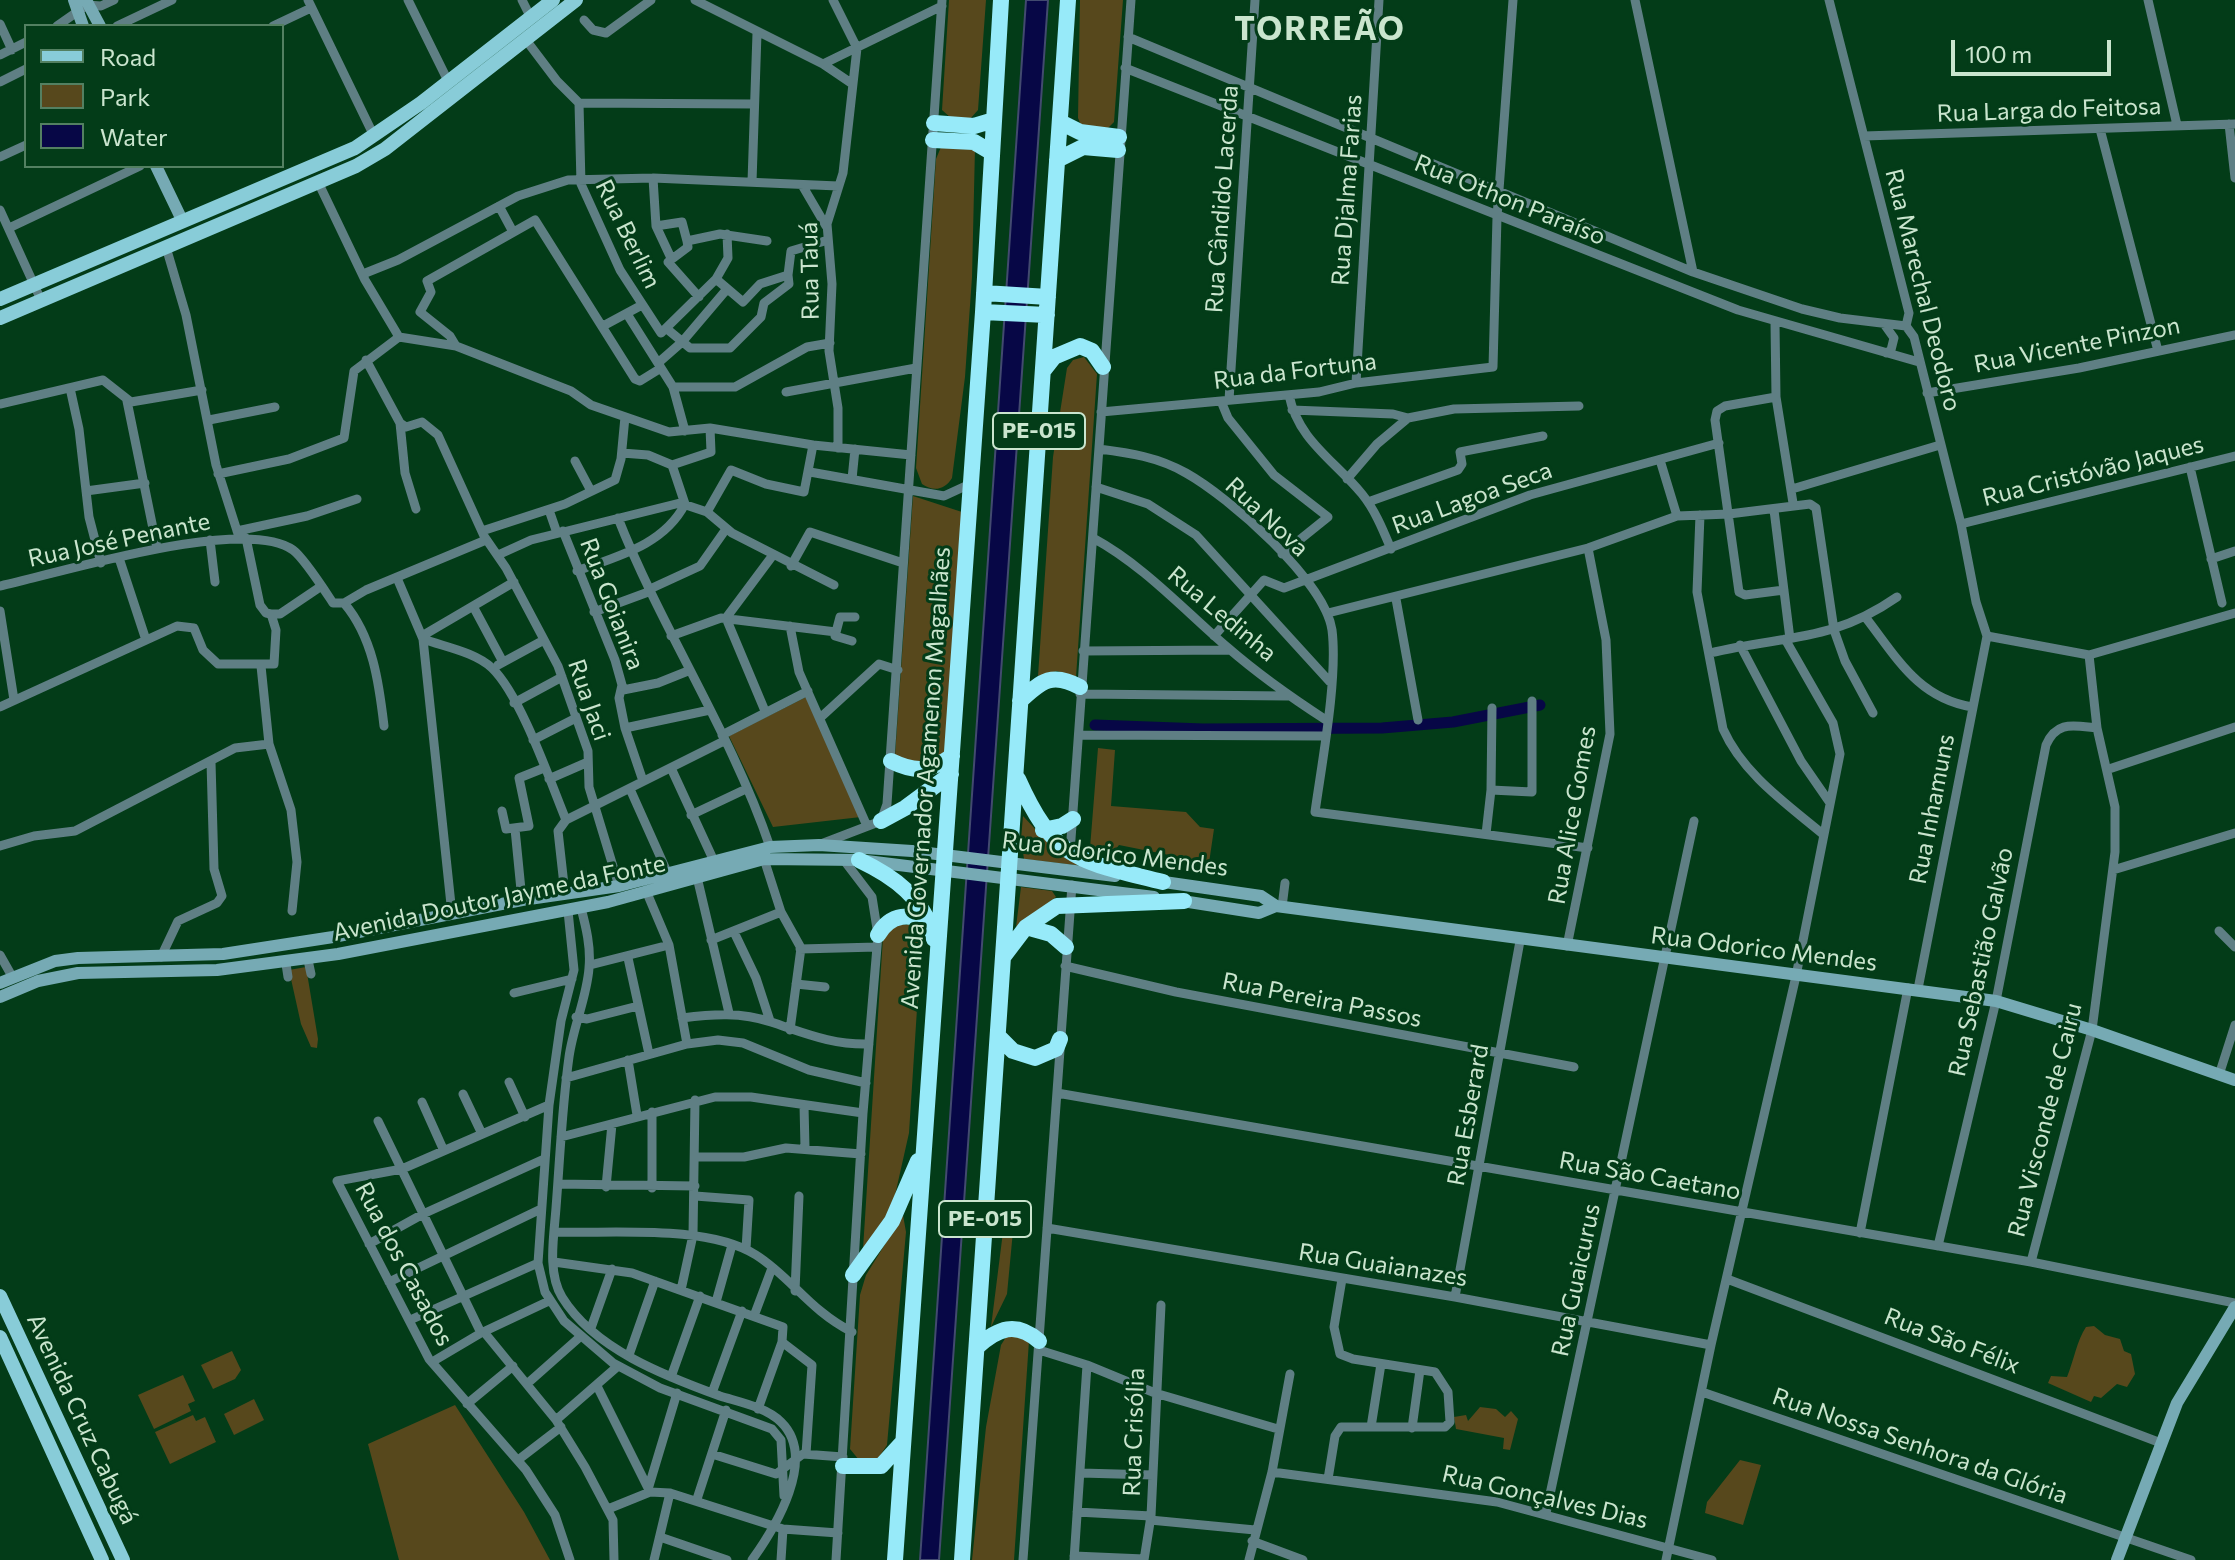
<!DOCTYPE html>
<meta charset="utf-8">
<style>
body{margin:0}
#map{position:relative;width:2235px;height:1560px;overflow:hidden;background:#033c18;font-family:Commissioner,sans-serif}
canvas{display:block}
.legend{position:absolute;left:24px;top:24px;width:260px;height:144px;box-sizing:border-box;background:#033c18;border:2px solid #538061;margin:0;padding:10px 14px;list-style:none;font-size:24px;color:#cae5ce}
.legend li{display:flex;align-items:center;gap:16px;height:40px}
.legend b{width:40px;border:2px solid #538061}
.scale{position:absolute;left:1951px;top:40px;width:160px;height:36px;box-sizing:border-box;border:4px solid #cae5ce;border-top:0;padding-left:10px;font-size:24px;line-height:28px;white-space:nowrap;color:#cae5ce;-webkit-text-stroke:6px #033c18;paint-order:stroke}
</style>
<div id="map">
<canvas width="2235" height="1560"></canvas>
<ul class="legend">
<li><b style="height:10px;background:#88ccd8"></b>Road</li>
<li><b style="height:22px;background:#57481c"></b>Park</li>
<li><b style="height:22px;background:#070746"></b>Water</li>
</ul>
<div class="scale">100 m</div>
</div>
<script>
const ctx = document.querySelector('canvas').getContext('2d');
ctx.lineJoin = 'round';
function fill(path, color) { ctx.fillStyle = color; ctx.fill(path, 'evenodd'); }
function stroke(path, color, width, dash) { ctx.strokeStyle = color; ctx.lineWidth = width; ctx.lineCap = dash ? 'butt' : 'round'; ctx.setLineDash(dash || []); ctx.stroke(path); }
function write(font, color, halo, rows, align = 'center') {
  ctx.font = font + ' Commissioner,sans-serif'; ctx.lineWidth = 6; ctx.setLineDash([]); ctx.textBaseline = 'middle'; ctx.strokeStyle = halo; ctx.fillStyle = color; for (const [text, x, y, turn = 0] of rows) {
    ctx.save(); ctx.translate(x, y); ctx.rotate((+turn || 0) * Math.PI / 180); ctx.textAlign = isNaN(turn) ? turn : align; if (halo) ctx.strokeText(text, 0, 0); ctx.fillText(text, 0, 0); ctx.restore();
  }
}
const green = new Path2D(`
 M949 0H986L978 110 970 119 951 118 942 110Z
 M1080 0H1123L1114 122 1108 128 1081 125 1078 118Z
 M941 147 975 148 972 277 965 377 952 478C945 490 933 492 922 484L916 468 936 159Z
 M1084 357 1097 374 1076 677 1057 671 1038 676 1053 457 1067 368 1073 360Z
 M913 496 965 513 950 755 919 768 895 756Z
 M808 696 861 817 773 827 729 736Z
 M1098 748 1115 750 1111 806 1186 812 1200 827 1214 829 1209 863 1119 845 1112 854 1090 848Z
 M1023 816 1050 845 1083 866 1024 859 1021 839Z
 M1021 887 1052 891 1056 897 1016 927Z
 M893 924 915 925 921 947 909 1133 891 1213 863 1249 883 937Z
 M306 967 318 1039 317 1048 311 1047 301 1024 289 970Z
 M1006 1208 1015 1210 1007 1294 991 1327Z
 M903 1215 906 1232 887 1445 877 1460H859L850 1449 860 1295 866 1275Z
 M2094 1326 2105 1335 2120 1339 2124 1351 2131 1354 2135 1374 2127 1387 2117 1384 2101 1398 2094 1396 2091 1402 2048 1383 2051 1376 2067 1377C2074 1360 2077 1340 2086 1327Z
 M1008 1334 1029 1341 1014 1560H972L986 1427 1001 1345Z
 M232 1351 241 1370 235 1379 213 1389 201 1365Z
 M183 1375 195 1401 188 1404 191 1411 154 1429 138 1395Z
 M254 1399 264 1420 234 1435 224 1414Z
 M455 1405 524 1512 550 1560H399L368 1444Z
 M1480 1407 1496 1409 1505 1417 1511 1411 1518 1419 1510 1450 1503 1449 1504 1438 1456 1429 1454 1417 1466 1415 1468 1421Z
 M193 1415 196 1421 205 1417 216 1442 170 1464 155 1432Z
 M1740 1460 1761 1465 1743 1525 1705 1513 1707 1502Z`);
const water = new Path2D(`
 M1026 0H1048L939 1560H920Z`);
const canal = new Path2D(`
 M1095 725 1203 729 1382 728 1453 722 1540 705`);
const street = new Path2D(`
 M308 0 374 136
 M408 0 448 81
 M522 0 531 18
 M695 0 823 64 851 83
 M833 0 857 48 843 173 827 224 832 284 829 351 838 408V448
 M1635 0 1693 272
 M1829 0 1909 313 1906 326
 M2148 0 2177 125
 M584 20 593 30 606 33 651 0
 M0 24 12 50
 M57 26 87 5 101 6 114 0
 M117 26 172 0
 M273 26 311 8
 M1128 37 1693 272 1802 309 1840 318 1906 326
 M526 40 557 81 579 103 581 184 620 270 661 333 716 279 743 302 760 284 788 275 791 251 828 240
 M0 55 26 42
 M823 64 942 6
 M1125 68 1738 310 1919 362
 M0 82 26 69
 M579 103 754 104
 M2229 124 2235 178
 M2100 129 2158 351
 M1864 136 2235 124
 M0 157 26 145
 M653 178 656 226 682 222 687 241
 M752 182 757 33
 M319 184 365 280 399 337
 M802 185 826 226
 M499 206 513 232
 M0 210 41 300
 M656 226 671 258
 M9 228 140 166
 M687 241 720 234 767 241
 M687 241 688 247 668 262 699 297
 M166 247 186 315 216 465 239 537
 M363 274 398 260 518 196 568 180 653 178 838 186
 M716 279 728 258 727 234
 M627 314 673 387 685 431
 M1775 323 1776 397 1793 503
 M1884 324 1894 338 1891 350 1886 353
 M603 326 642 305
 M1906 326 1914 337 1961 524 1976 602 1987 636
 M667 329 690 348H730L761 317 764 303 789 284 788 275
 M399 337 456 346 571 391 591 405 669 432 710 428 813 445 911 455
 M456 346 450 336 420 312 431 292 427 281 535 220 635 379 640 381 661 368
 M366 360 400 423 406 427 422 422 438 435 484 536 506 568 558 666 588 751 589 787 619 886
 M658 363 682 342 727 289
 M1356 383 1379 0
 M673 387H735L807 347 830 343
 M70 388 79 429 89 517 101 563
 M786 392 916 368
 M1927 393 2079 368 2235 335
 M1289 395C1298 440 1334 460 1362 494 1375 510 1383 530 1391 549
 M1776 397 1725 406 1717 411 1715 420 1739 592 1745 595 1784 590
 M1229 400 1255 0
 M127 401 157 548
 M1221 401 1228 418 1274 475 1328 517 1282 554
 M0 404 103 380 131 402 202 390
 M1292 410 1393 414 1408 418 1454 409 1579 406
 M1101 412 1319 392 1356 383 1493 367 1497 217 1513 0
 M209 420 275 407
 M400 423 405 473 416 509
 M1099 449C1130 453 1158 457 1186 473 1229 497 1325 581 1332 630 1338 678 1322 762 1315 812L1588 848
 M622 453 648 455 672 465 711 452 710 428
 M1660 460 1677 516
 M575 461 591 491
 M2190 467 2222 603
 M810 472 944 496 970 484
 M218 474 289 459 344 438 354 371 399 337
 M852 479 855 449
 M1347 479 1377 444 1408 418
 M1096 487 1148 504 1196 535 1330 682
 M1792 489 1940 445
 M86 491 145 483
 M1368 502 1458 470 1462 464 1460 452 1543 436
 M549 510 557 533
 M1774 510 1790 639
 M707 512 731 470 766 484 804 492 813 445
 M1700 515 1697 592 1723 729C1743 774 1787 804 1824 835
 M618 518C662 630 731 732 770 847
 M1961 524 2235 456
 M237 531 307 516 357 499
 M482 531 565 504 615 480 621 459 625 417
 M563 531 615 660 622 685 619 698 625 728 643 781
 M1093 538C1143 565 1184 610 1227 647 1258 674 1292 698 1326 720
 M210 540 215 582
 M498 555 531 540 680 503 707 512 732 533 834 585
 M119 558 145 637
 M2211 559 2235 551
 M791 566 810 532 903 563
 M577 571C618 556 664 545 685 504L672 465
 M397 578 423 639 452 914
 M0 586C60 573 245 515 293 550 304 558 325 591 333 603H344C373 637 379 683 384 726
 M650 589 700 566 726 529
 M1396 599 1418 720
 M344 603 366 590 486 540
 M473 606 503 662
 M0 611 14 700
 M594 612 651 591
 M1328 613 1588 548 1677 516 1729 514 1810 504 1816 508 1834 630 1845 661 1873 713
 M271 614H280L320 587
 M726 618 765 711
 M726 618 773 555
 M1866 618C1897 658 1918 698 1972 707
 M790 626 799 672 867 826
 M422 636 514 582
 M671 636 721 618 836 632
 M1214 636 1264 580 1284 588 1530 495 1719 443
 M1987 636 2089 655 2235 613
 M423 639C445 647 475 652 492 668 521 696 550 781 566 820L558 831 565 894
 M852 641 835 636 840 617H855
 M1740 645 1801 761 1830 803
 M1083 651 1230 650
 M1710 653C1784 635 1831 643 1897 597
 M498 665 544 640
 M261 666 269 744 291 810 297 862 292 911
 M623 690 658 683 688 671
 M1080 694 1288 696
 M514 703 562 677
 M0 707 177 626 194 628 203 650 218 664H274L276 630 271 614 266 613 260 605 246 538
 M820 718 879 664 898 670
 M625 728 710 710
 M722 735 808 691
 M1079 735 1325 736
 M533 740 576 718
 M671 768 713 859
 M2109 769 2235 727
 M549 779 588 762
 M630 789 668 874
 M1491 790 1532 792V701
 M502 811 506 829 529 826 519 778 544 768
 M691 815 746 789
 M566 820 724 741
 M515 829 522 900
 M1486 834 1491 790 1492 708
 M821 844 881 821 887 804 942 0
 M0 846 34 836 75 831 235 748 269 744
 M1070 853 1131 0
 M764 859 781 912 801 948 790 1030
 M2113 870 2235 833
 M697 877 729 1013
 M647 893 669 945 687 1044
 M1282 907 1285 883
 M581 908C586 927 591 947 589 968 587 997 573 1027 569 1057 562 1107 560 1157 556 1208 554 1236 547 1272 562 1297 594 1349 665 1376 720 1396 739 1402 766 1407 781 1422 818 1458 775 1528 752 1560
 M568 911 574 970 561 1021 549 1105 538 1263 545 1292 564 1321 613 1363 660 1388 772 1429 781 1440 784 1496
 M2219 931 2235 947
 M734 932 756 978 770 1021
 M711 940 781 912
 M1567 946 1610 734 1606 640 1588 548
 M800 949 877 947
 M0 955 13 978
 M161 957 178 921 217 903 222 896 214 869 211 762
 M628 958 649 1054
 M308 960 311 974
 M286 964 288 977
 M590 965 669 945
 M1065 966 1176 992 1574 1067
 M796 984 825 987
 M1918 989 1987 636
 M514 993 572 979
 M576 1017 587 1019 638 1006
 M682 1018C713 1014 741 1012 771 1022 805 1033 832 1045 869 1044
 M628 1060 637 1115
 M2219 1075 2235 1025
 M566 1078 687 1044 718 1040 743 1043 809 1070 866 1083
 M509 1082 525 1117
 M1057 1093 2031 1262 2235 1303
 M463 1094 482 1134
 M422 1102 444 1151
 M549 1105 402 1169 337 1181 429 1359 526 1470 555 1515 570 1560
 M804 1105 805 1148
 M378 1121 481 1333
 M561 1137 715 1097H751L863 1113
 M695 1157H744L786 1148 861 1154
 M558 1184 695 1186
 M606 1187 612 1124
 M652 1188V1112
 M695 1196 749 1200 746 1249
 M1047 1228 1455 1297 1711 1345
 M554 1232C612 1234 706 1224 756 1255 791 1277 809 1310 852 1332
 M1860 1233 1908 988
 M369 1244 423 1214 544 1159
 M1938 1246 1996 1001 2046 745C2057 720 2074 726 2097 728
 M554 1262 632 1273 783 1327 782 1342 758 1409
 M2031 1262 2092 1030 2115 852V807L2097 728 2089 655
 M1727 1279 2161 1443
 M389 1282 541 1209
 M681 1290 693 1235 695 1100
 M795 1291 799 1196
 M1455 1297 1520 941
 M716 1302 732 1245
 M754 1316 772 1268
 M410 1320 538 1263
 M591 1328 612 1269
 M484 1332 556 1420 585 1467 613 1520 614 1560
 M782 1342 812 1365 806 1454
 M1039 1350 1087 1365 1155 1393 1278 1429
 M629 1355 655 1281
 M432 1362 481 1333 549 1301
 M671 1377 700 1296
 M528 1383 581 1336
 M597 1386 650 1492
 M1702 1392 2191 1560
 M712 1393 742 1311
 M467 1404 513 1366
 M556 1420 618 1366
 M1371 1427 1381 1364
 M1412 1428 1420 1370
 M712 1454 776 1474 803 1454 843 1457
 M518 1460 561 1427
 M1272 1472 1497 1502 1712 1560
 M1081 1473 1153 1475
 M1328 1479 1335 1436 1341 1427H1445L1450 1422 1448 1392 1435 1372 1353 1359 1340 1354 1334 1327 1342 1279
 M649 1486 677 1393
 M697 1499 726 1410
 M608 1509 650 1492 670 1493 783 1529 838 1533
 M1077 1512 1151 1516
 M1546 1513 1694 821
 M1150 1520 1255 1530
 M660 1537 727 1560
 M1252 1541 1303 1560
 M1074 1556 1144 1559
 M654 1560 670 1493
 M781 1560 783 1529
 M836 1560 863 1113 878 935 872 897 843 859
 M1023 1560 1072 885
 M1074 1560 1087 1365
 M1144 1560 1151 1516 1161 1305
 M1249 1560 1272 1472 1290 1374
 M1666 1560 1711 1345 1796 976 1840 754 1833 723 1785 639`);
const secondary = new Path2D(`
 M74 0 83 26
 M86 0 100 26
 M156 166 182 220
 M1157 881 1261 896 1276 906 1996 1001 2092 1030 2235 1080
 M1176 900 1259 913 1276 906
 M0 983 55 961 78 958 223 954 333 937 522 900 619 886 770 847 819 845 912 851 1115 876
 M0 997 38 981 78 973 217 970 338 954 608 902 764 859 859 860 1154 897
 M2117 1560 2177 1403 2235 1307`);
const primary = new Path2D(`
 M0 299 355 148 421 103 553 0
 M0 318 356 166 385 149 576 0
 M0 1296 123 1560
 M0 1337 102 1560`);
const highway = new Path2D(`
 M1060 122 1080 132 1119 137
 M934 123 974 126 994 120
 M933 140 974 142 991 152
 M1057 160 1083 147 1118 150
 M984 293 1048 297
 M983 312 1047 315
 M1043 371 1054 357 1080 346 1092 351 1103 367
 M1020 701C1042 680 1053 672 1080 687
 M891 761C916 773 929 772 952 756
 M1018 779C1055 862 1080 861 1163 882
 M881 821 905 808 951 774
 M1043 830 1062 826 1073 819
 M859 860C895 877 924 898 934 939
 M1026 927 1051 934 1066 947
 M878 935C889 915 913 909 929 928
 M1004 956 1026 927 1057 906 1184 901
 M998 1036 1013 1051 1035 1058 1056 1049 1060 1039
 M853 1275 892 1221 918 1161
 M977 1347C998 1328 1016 1321 1039 1341
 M843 1466H881L902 1443
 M895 1560 983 312 1001 0
 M962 1560 1068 0`);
const shields = [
 [1039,431,92],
 [985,1219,92]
];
const shieldNames = [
 ["PE-015",1039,431],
 ["PE-015",985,1219]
];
const streetNames = [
 ["Rua Larga do Feitosa",2049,110,-2],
 ["Rua Djalma Farias",1347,190,-86],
 ["Rua Cândido Lacerda",1222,199,-86],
 ["Rua Othon Paraíso",1510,200,22],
 ["Rua Berlim",628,234,64],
 ["Rua Tauá",810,271,-91],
 ["Rua Marechal Deodoro",1923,290,76],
 ["Rua Vicente Pinzon",2077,345,-11],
 ["Rua da Fortuna",1295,371,-7],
 ["Rua Cristóvão Jaques",2093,471,-14],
 ["Rua Lagoa Seca",1472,498,-20],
 ["Rua Nova",1267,517,43],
 ["Rua José Penante",119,540,-12],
 ["Rua Goianira",612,604,69],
 ["Rua Ledinha",1222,614,40],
 ["Rua Jaci",589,700,71],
 ["Avenida Governador Agamenon Magalhães",926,778,-86],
 ["Rua Inhamuns",1932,809,-79],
 ["Rua Alice Gomes",1572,815,-80],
 ["Rua Odorico Mendes",1115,854,7],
 ["Avenida Doutor Jayme da Fonte",499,898,-12],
 ["Rua Odorico Mendes",1764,949,7],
 ["Rua Sebastião Galvão",1981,962,-78],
 ["Rua Pereira Passos",1322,1000,11],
 ["Rua Esberard",1468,1115,-80],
 ["Rua Visconde de Cairu",2045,1120,-76],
 ["Rua São Caetano",1650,1176,10],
 ["Rua dos Casados",404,1264,62],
 ["Rua Guaianazes",1383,1265,9],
 ["Rua Guaicurus",1576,1280,-78],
 ["Rua São Félix",1952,1341,21],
 ["Avenida Cruz Cabugá",82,1419,65],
 ["Rua Crisólia",1134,1432,-88],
 ["Rua Nossa Senhora da Glória",1920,1446,19],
 ["Rua Gonçalves Dias",1545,1497,13]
];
const districtNames = [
 ["TORREÃO",1320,29]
];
fill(green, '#57481c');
fill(water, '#070746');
stroke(water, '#424a6f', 2);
stroke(canal, '#070746', 11);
stroke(street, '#5f7f84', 9);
stroke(secondary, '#76aab4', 12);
stroke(primary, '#88ccd8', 14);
stroke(highway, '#97eaf9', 16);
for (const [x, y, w] of shields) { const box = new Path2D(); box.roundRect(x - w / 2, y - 18, w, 36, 6); ctx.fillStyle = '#033c18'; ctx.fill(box); stroke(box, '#cae5ce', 2); }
write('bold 22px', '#cae5ce', null, shieldNames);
write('24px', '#cae5ce', '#033c18', streetNames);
ctx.letterSpacing = '2px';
write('bold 32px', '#cae5ce', '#033c18', districtNames);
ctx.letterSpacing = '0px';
</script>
